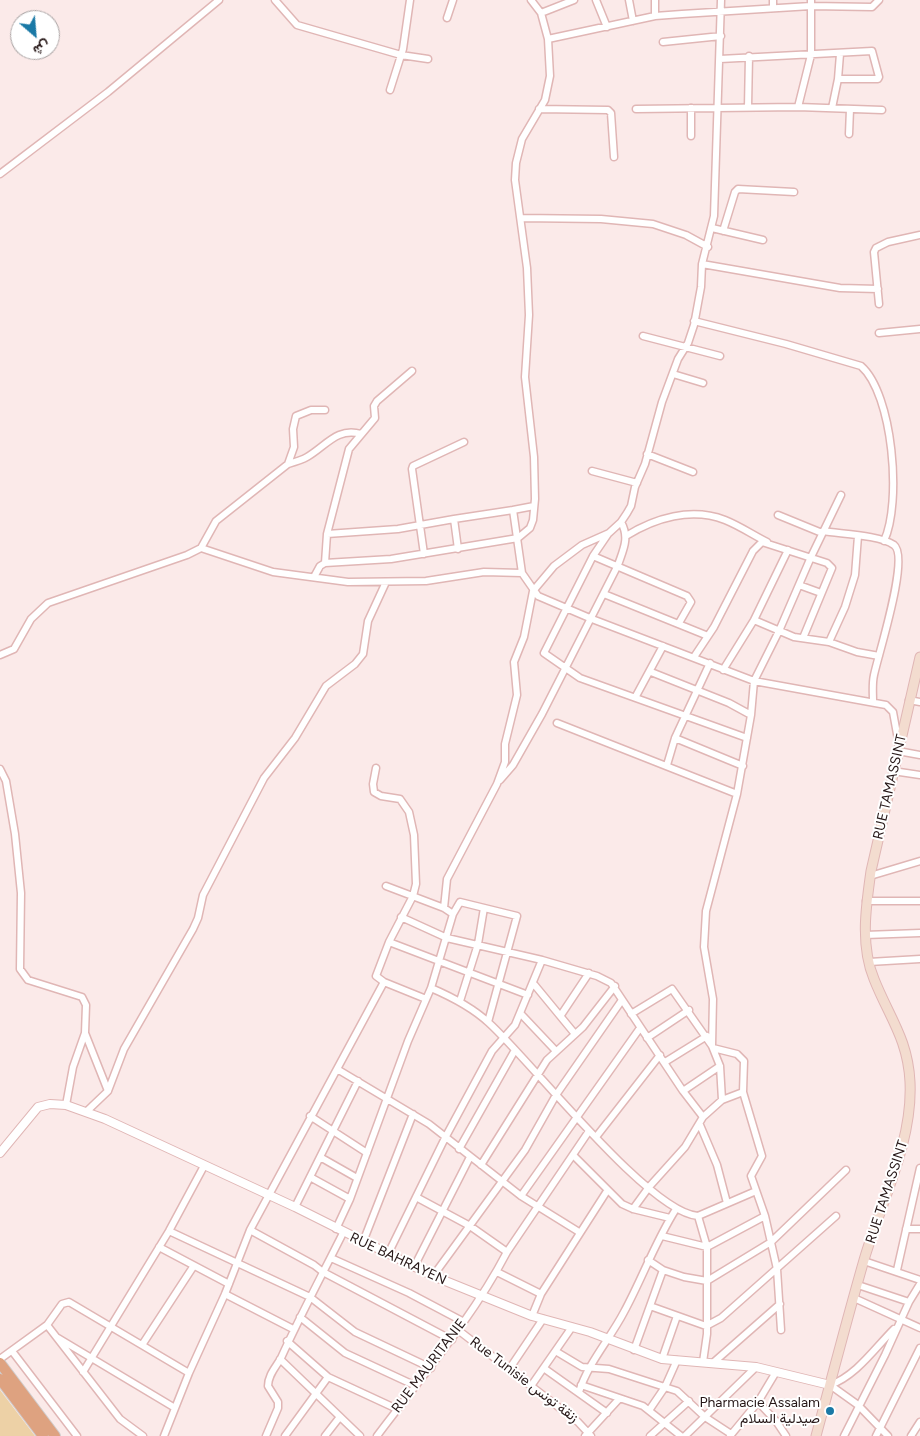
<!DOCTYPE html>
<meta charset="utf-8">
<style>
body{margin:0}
#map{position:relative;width:920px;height:1436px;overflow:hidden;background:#fbeae9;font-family:Figtree,Vazirmatn,sans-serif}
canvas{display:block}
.north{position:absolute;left:10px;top:10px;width:50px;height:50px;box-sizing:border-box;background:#fff;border:1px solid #a8a2a2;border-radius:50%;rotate:153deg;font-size:14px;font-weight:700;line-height:20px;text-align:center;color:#261717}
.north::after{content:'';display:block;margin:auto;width:18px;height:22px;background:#1a79a6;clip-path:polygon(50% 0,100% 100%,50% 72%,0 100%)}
</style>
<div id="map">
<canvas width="920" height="1436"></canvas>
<div class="north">ش</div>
</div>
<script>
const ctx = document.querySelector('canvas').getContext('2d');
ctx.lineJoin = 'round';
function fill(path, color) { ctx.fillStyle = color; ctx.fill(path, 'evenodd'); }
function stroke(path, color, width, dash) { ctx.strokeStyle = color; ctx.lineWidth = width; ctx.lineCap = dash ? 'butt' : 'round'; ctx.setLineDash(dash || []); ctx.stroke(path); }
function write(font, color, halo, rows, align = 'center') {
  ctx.font = font + ' Figtree,Vazirmatn,sans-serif'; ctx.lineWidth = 4; ctx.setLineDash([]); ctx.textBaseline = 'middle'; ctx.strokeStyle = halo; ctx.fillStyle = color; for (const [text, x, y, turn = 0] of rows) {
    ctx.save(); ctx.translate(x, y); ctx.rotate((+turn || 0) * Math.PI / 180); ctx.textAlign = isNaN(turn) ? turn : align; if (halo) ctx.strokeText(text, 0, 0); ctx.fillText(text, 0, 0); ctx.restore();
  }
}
const green = new Path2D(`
 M0 1390 35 1436H0Z`);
const minor = new Path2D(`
 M275 0 297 25 401 55 428 59
 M596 0 607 27
 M629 0 633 21
 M773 8V0
 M541 13 574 0
 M655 16V0
 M447 18 453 0
 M548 39 655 16 682 14 811 6 872 7 879 0
 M663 42 721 36
 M720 59 872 51 879 77 878 79H838L832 108
 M838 79 840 54
 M390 90 403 49 410 0
 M748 107 749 56
 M798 107 811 55V0
 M691 108V136
 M539 109 608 110 611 113 614 157
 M636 109 798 107 882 110
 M849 134 850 109
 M0 174 108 92 219 0
 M521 218 601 219 653 224 686 235 708 247
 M712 228 763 240
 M723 231 735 192 738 189 794 192
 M702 264 840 288 878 289
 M879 304 874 252 876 248 888 242 920 235
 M694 321 786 344 861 366C893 394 902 503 884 541
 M879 333 920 329
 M643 336 720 356
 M673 374 703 383
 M647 454 693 472
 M288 464C295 462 302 460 307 457 326 446 337 427 361 434
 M592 471 637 483
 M513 510 534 506
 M778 515 822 533
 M823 531C841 534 880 535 894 545 910 557 878 655 874 675 872 684 873 692 873 701
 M327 534 349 449 375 418 374 406 377 401 412 371
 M608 534 593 556 544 653 580 678 747 738
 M626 536C655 518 691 507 725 520 740 526 753 535 767 542
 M201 548 216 521 288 464 294 447 293 429 296 416 311 410H325
 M458 549 454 519 513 510 522 573 538 596 592 619 754 681 886 705 893 712 899 745
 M424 554 412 469 413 466 464 442
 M593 556 687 596 691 602 679 623
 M325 563 327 534 398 529 454 519
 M314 577 320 566 325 563 391 559 518 538 530 528 533 520 535 499 534 457 525 377 529 315 527 268 515 180 516 163 522 139 545 100 550 76 548 39 541 13 531 0
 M799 585 821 593
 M604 594 708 636
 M754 620 794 637 829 642 857 652 879 656
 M829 642 845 607 855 575 858 536
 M0 655 14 649 31 619 48 603 187 555 201 548 273 572 348 582 426 581 484 572 522 573
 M694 657 714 627 753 551 762 542 827 563 832 568 803 638
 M723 670 754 620 788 550
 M651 672 729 703 751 715
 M636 696 663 646
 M909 700 920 702
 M557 723 737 794
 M675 738 743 766
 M898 751 920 755
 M667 765 675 738 710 663
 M376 768 373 784 374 792 381 796 400 799 409 812 414 835 416 884 413 896 389 942 376 976 384 982 426 999
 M0 769 6 781 15 834 21 893 20 969 28 980 82 997 86 1005 85 1033 108 1091
 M893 771 920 775
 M500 780 513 765 542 714 618 565C623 550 630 538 621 522
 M870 876 920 861
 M386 886 444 908 453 914
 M866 901H920
 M444 908 447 879 497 784 505 762V744L517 695 514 662 524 637 533 591 554 566 582 545 609 533 621 522 627 513 631 506 635 487 645 464 662 402 678 359 688 343 694 325 701 287 702 264 714 216 721 0
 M401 917 447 938 542 960 597 976 611 983 683 1091 703 1117
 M865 935 920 933
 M389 942 528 995
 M869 962 920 959
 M533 983 575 1034
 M431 988C452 997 472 1007 489 1023 531 1061 649 1213 698 1216L756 1191
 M460 1001 478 944 484 908
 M521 1014 555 1050
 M631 1014 672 989 712 1046 720 1066 722 1100
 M561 1015 589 973
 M647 1038 689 1010
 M712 1046 713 999 704 947 706 911 737 794 751 715 754 681 779 631 811 557 841 495
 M713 1048 737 1054 744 1061 743 1092 762 1156 751 1176 765 1216 777 1269 781 1330
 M665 1062 707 1036
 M337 1069 429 1124 521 1196 579 1232
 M683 1091 720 1066
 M66 1105 73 1067 85 1033
 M86 1112 108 1091 124 1049 193 929 198 918 203 895 264 778 295 738 326 686 355 664 363 654 368 621 386 582
 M310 1116 367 1153
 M700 1125 717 1165 727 1203
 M596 1137 660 1055
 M459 1149 515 1050
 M574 1156 622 1204 633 1209 670 1218
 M320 1157 357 1178
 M481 1165 547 1060 583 1027 615 986
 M310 1177 350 1199
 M521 1196 640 1028
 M416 1197 470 1226 507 1252
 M295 1207 358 1081
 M633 1209 649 1187 685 1147 703 1117 722 1100 743 1092
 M698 1216 707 1247V1334L703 1362
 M336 1229 350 1199 408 1041 431 988 453 914 460 902 517 916 488 1022
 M906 1229H920
 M250 1230 314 1265 323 1272 452 1340
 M169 1231 310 1297 355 1332 431 1368
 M662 1236 707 1247 765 1216
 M363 1242 413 1114
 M159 1247 229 1284
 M388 1254 445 1138 492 1051 515 1025 542 960
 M331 1258 409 1293 462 1321
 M648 1260 663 1270 684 1277 707 1281 771 1242 846 1170
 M864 1261 920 1280
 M414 1267 470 1157
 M897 1270 920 1168
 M497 1272 541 1294
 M433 1276 525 1150 556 1095 622 1000
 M858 1285 909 1302
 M225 1294 293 1329
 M854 1298 920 1328
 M650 1306 706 1326 721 1318 836 1216
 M532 1316 541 1294 607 1191
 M300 1317 345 1353 416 1386
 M47 1325 120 1419 143 1436
 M458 1330 578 1422 591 1436
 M58 1338 175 1408
 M287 1341 328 1377 397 1409
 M142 1345 193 1267
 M634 1350 663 1270
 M12 1351 77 1436
 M557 1352 582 1367 609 1369 677 1391 705 1417 731 1434
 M0 1359 47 1325 62 1304 69 1302 189 1373
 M280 1359 360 1436
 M662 1359 677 1316
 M714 1362 780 1304
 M510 1368 543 1319
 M545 1369 607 1413
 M83 1372 169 1231 204 1166
 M581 1385 643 1406 681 1436
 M830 1385C856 1376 875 1348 894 1329
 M830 1385 858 1405 888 1436
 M531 1386 572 1327
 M579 1392C588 1363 610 1339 624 1312 642 1279 655 1242 676 1209
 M758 1402 776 1421 786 1436
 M650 1409 665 1387 677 1360
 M164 1436 189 1373 225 1294 250 1230 384 982
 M266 1436 278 1408V1402L268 1386C268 1375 276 1367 281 1358 300 1316 322 1275 343 1233
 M285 1436 328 1377
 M325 1436 339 1418
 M377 1436C422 1376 472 1319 507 1252L589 1131
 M585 1436 619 1399
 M650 1436 689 1401
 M685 1436 756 1367
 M730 1436 758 1402 776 1372
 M844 1436 885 1355 909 1302 920 1284
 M876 1436 920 1348
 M911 1436 920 1422`);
const tertiary = new Path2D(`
 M0 1153 38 1107 50 1104 66 1105 105 1119 295 1207 433 1276 532 1316 590 1332 662 1359 756 1367 830 1385`);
const secondary = new Path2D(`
 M816 1436C832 1377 847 1319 864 1260 881 1202 913 1143 910 1082 908 1039 889 1017 874 979 860 945 866 906 871 871L920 657`);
const trunk = new Path2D(`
 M0 1363 55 1436
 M0 1379 43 1436`);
const markers = [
 [830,1411,5,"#1a79a6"]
];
const streetNames = [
 ["RUE TAMASSINT",890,787,-77],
 ["RUE TAMASSINT",887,1192,-72],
 ["RUE BAHRAYEN",398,1259,25],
 ["RUE MAURITANIE",429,1366,-53],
 ["Rue Tunisie زنقة تونس",524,1380,37]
];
const poiNames = [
 ["Pharmacie Assalam",820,1403],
 ["صيدلية السلام",820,1419]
];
fill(green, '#edd1a6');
stroke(minor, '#e0b6b5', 9);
stroke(tertiary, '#e0b6b5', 10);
stroke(secondary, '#e0b6b5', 11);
stroke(trunk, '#cfcccc', 12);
stroke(minor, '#fff', 6);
stroke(tertiary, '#fff', 8);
stroke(secondary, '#f3dccf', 9);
stroke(trunk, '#dea280', 10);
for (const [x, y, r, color] of markers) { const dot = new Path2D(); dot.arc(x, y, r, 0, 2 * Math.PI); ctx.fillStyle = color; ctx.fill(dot); stroke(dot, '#fff', 2); }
write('14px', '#261717', '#fff', streetNames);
write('14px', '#261717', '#fff', poiNames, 'right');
</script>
